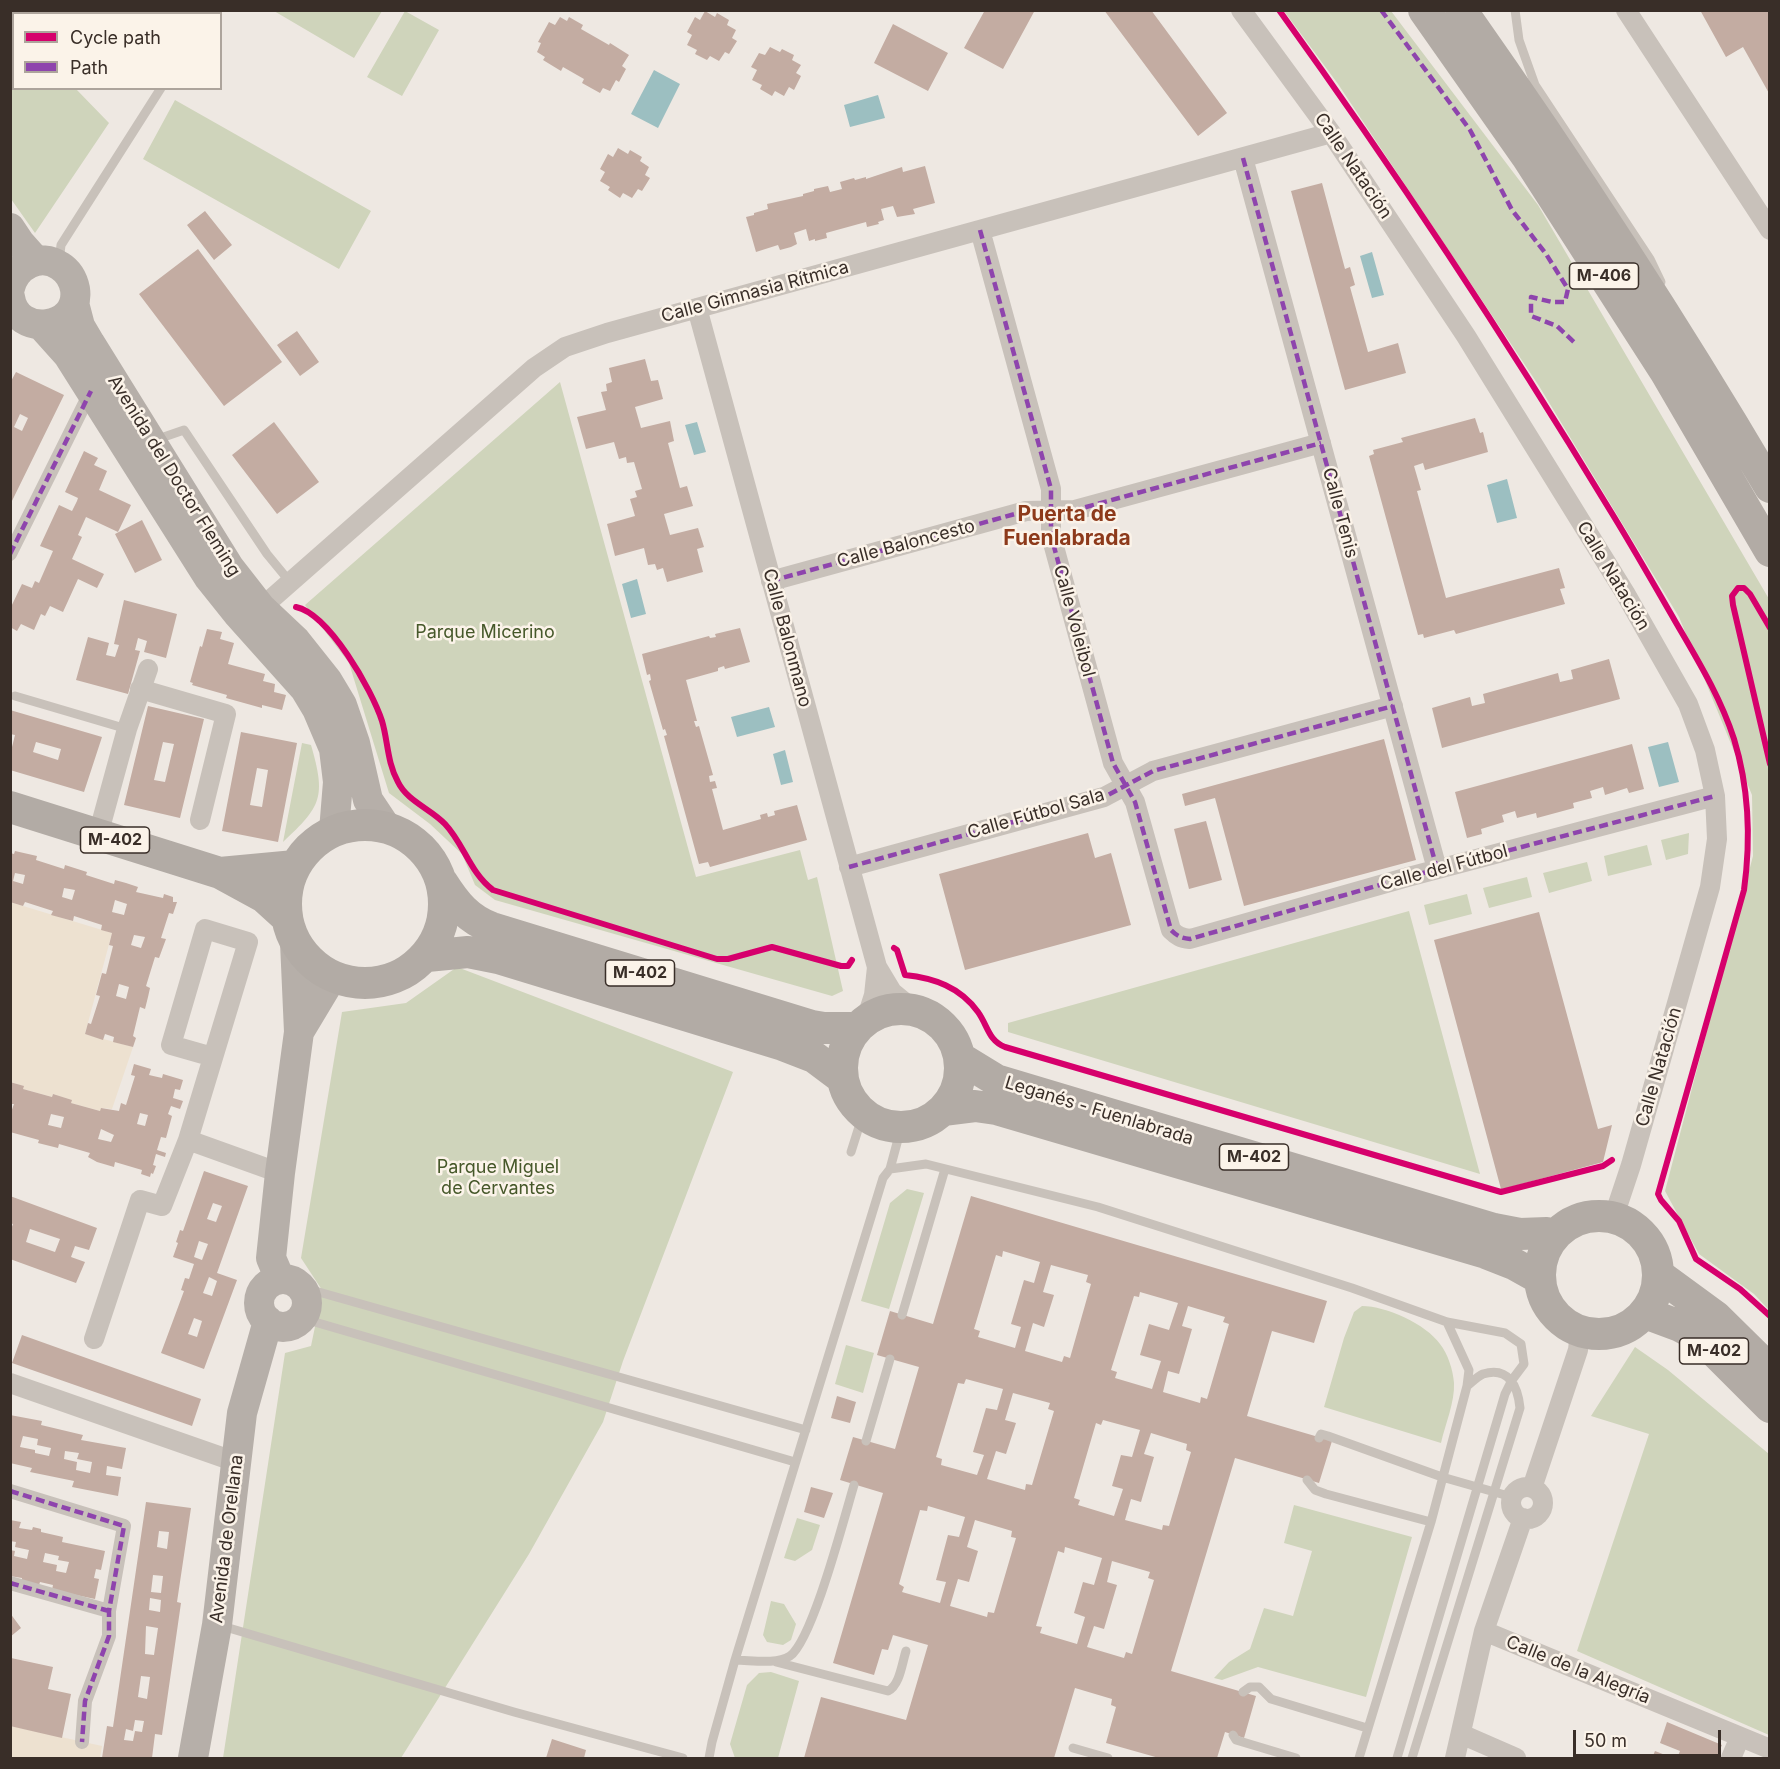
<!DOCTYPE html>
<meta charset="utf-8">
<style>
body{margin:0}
#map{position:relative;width:1780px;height:1769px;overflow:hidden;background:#eee8e2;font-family:Inter,sans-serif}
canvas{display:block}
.frame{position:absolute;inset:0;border:12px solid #392e28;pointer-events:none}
.legend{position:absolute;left:12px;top:12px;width:210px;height:78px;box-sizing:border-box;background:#fbf3e9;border:2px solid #ada49c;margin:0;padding:8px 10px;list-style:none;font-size:18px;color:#392e28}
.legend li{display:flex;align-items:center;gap:12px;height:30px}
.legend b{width:30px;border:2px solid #ada49c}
.scale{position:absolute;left:1573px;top:1730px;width:148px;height:27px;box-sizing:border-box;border:3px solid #392e28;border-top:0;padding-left:8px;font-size:18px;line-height:21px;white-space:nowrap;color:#392e28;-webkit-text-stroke:4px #fbf3e9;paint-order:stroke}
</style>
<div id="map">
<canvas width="1780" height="1769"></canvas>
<div class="frame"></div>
<ul class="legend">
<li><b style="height:8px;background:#d6006c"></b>Cycle path</li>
<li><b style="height:8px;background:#8e44ad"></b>Path</li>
</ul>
<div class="scale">50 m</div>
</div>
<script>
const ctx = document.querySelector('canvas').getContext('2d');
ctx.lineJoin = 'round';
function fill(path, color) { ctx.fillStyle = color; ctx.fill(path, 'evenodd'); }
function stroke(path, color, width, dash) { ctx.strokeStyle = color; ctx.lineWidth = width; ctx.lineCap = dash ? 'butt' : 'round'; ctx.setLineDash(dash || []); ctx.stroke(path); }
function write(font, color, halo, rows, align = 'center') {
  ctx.font = font + ' Inter,sans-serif'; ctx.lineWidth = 5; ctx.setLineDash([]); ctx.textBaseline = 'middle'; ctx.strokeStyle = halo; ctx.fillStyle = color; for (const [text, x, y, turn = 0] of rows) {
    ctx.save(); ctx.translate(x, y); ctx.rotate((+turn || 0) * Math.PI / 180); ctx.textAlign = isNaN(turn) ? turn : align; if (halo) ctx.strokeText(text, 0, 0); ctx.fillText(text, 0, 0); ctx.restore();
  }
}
const green = new Path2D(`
 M10 11H17L19 13 14 14V88L76 89 109 123 35 233 11 199Z
 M274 11H382L354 58Z
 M405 11 439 30 402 96 367 77Z
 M1284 11H1391L1538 205 1769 599V1310L1754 1294 1699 1254 1665 1191 1753 856 1752 795 1679 617 1539 386 1338 84Z
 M175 100 371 211 339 269 143 159Z
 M560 382 696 877 800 850 808 880 817 877 843 991 832 996 495 900 475 885 462 854 430 824 389 793 349 663 305 605Z
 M302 743 311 745C326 797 322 806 283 842Z
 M1689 833 1688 854 1666 860 1661 840Z
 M1647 845 1652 865 1608 876 1604 856Z
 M1587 862 1592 881 1549 893 1543 873Z
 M1527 877 1532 897 1489 908 1483 888Z
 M1467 894 1472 914 1429 925 1424 905Z
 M1409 911 1480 1174 1008 1032V1023Z
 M457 967 733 1072 623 1361 603 1422 529 1554 401 1758H223L285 1353 311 1346 322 1293V1290L301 1258 342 1012 406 1003Z
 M907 1189 924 1193 889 1309 861 1301 890 1203Z
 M1362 1306C1386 1306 1426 1324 1440 1344 1448 1354 1453 1370 1454 1383 1455 1402 1445 1425 1441 1443L1324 1407 1344 1338 1354 1312Z
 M846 1345 874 1353 863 1393 835 1384Z
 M1635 1347 1668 1370 1769 1454V1735L1577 1651 1649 1434 1591 1416Z
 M1294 1505 1412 1537 1366 1697 1258 1667 1222 1680 1214 1678 1229 1662 1250 1649 1264 1608 1293 1616 1312 1551 1284 1543Z
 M797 1518 820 1525 812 1550 795 1561 784 1558Z
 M771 1601 784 1604 796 1624 791 1640 783 1645 767 1642 763 1635Z
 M771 1672 799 1681 778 1758H735L730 1744 747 1685 759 1673Z`);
const plaza = new Path2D(`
 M10 902 112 933 85 1034 133 1047 112 1109 102 1108 100 1111 71 1103V1100L53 1094 52 1097 23 1089V1086L11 1082Z
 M11 1726 102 1746 100 1758H11Z`);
const water = new Path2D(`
 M654 70 680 84 658 128 631 114Z
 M878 95 885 118 850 127 844 105Z
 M1372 252 1384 295 1372 298 1360 256Z
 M697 422 706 452 694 455 685 425Z
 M1507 479 1517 518 1497 523 1487 485Z
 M637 579 646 614 631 618 622 584Z
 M769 707 775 727 737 737 731 717Z
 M1668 742 1679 782 1659 787 1648 747Z
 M785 750 793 782 781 785 773 754Z`);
const building = new Path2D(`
 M51 10H96L91 14H53Z
 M985 10H1035L1003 69 964 48Z
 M1104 10H1151L1227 113 1198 136Z
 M1700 10H1770V95L1743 47 1726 57Z
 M705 11 715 17 717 13 729 20 727 25 736 30 732 38 737 41 729 54 725 52 719 61 710 56 707 60 695 54 697 50 687 45 692 35 687 32 695 17 700 20Z
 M560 17 567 21 569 17 583 25 581 29 609 45 610 43 629 55 622 66 626 69 619 82 616 80 610 91 603 88 600 93 582 83 584 79 563 67 561 71 543 60 545 57 537 52 541 43 538 42 549 22 555 25Z
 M893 24 948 53 928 91 874 63Z
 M770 47 780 52 782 49 794 55 792 60 801 65 796 73 801 76 794 90 789 87 784 96 775 91 772 96 760 89 762 85 752 80 757 70 751 67 759 53 765 55Z
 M618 148 628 154 630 150 642 157 640 161 649 167 645 175 650 178 642 191 638 189 632 198 623 193 620 198 608 190 610 187 600 181 605 172 600 169 608 154 613 157Z
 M925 166 935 203 913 209 915 214 897 217 893 206 881 209 884 220 878 222 879 224 867 227 866 222 826 233 827 238 815 241V239L809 241 806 229 794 233 797 244 791 247 780 250 778 245 756 252 746 217 754 215V213L768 209 767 204 803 196V194L814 191V189L828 186 830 192 842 189 840 182 854 178 855 180 866 177V179L902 167 903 172Z
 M1322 183 1345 269 1350 267 1355 285 1350 287 1368 352 1398 343 1406 373 1345 390 1291 191Z
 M205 211 232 245 214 260 187 225Z
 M198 249 282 362 224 406 139 294Z
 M297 331 319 362 300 376 277 345Z
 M645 359 651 381 658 380 663 399 635 407 641 428 670 421 674 441 668 443 680 488 687 486 693 506 664 514 670 535 698 528 704 547 697 549 703 572 667 582 663 568 657 570 655 564 648 565 644 548 615 556 607 524 635 516 630 499 637 497 635 491 642 489 634 462 627 463 626 457 619 459 614 442 586 449 577 417 606 410 601 392 607 391 606 384 612 382 609 368Z
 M16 372 64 395 10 505V383ZM20 414 28 418 22 431 14 427Z
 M1475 418 1480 433 1483 432 1488 452 1425 470 1423 463 1414 466 1421 490 1417 491 1446 598 1559 568 1565 588 1560 589 1565 604 1456 634 1454 630 1424 638 1423 634 1418 635 1369 456 1374 454 1373 450 1403 442 1401 438Z
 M274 422 319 482 277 514 232 455Z
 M84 451 98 458 94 465 107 471 99 490 131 505 118 532 86 517 78 535 82 537 72 559 104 574 97 588 78 579 63 612 50 606 45 616 41 614 34 630 21 624 17 631 10 627V609L22 584 32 588 35 581 39 583 53 551 40 546 59 505 72 511 77 501 78 498 65 492Z
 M142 520 162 560 135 573 115 534Z
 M124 600 177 614 166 658 144 652 147 641 138 638 135 650 140 651 128 694 76 680 88 637 109 643 106 655 115 657 119 645 114 644Z
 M740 628 750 662 725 669 724 666 718 668V671L686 680 697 721H694L696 727 699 726 713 775 709 776 710 782 715 781 717 788 712 789 723 830 761 819 760 815 767 813 768 817 775 815 774 811 797 805 807 840 710 867 708 862 699 864 664 736 667 735 665 729 663 730 649 681 651 680 650 674 647 675 642 654 709 636 710 638 716 637 715 634Z
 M207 629 222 632 220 639 234 643 228 664 265 674 263 681 275 684 274 692 286 695 282 710 262 705V708L226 698 227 695 192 685 193 683 190 682 200 646 202 647Z
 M1609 659 1620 699 1442 748 1432 708 1470 697 1472 706 1485 703 1483 694 1558 673 1560 682 1573 679 1571 670Z
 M148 706 204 719 180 818 124 805ZM163 742 174 744 165 782 154 780Z
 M10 710 102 737 84 792 10 770V746L12 747 15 735 10 734ZM36 742 61 749 58 760 33 752Z
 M241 732 297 743 278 842 222 831ZM257 768 268 770 262 807 250 805Z
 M1384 739 1416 860 1244 906 1215 798 1185 806 1182 794Z
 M1632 744 1644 789 1629 793 1627 788 1605 795 1603 787 1590 791 1592 798 1573 803 1574 808 1537 818 1536 813 1517 818 1515 811 1502 815 1504 822 1481 829 1482 834 1467 838 1455 792Z
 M1206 821 1222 880 1189 889 1174 829Z
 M1088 833 1095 858 1111 853 1131 925 965 970 939 874Z
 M15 851 37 856 36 860 64 869 65 865 87 872 86 875 114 884 115 880 126 883 138 887 136 892 163 898 164 894 173 897V902H177L173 914 169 913 161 938 166 939 159 958 155 957 146 986 150 988 148 997 145 1009 140 1007 133 1036 136 1038 133 1047 113 1042 114 1037 105 1034 103 1040 85 1034 88 1023 91 1024 100 996 96 995 102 973 106 974 113 946 109 945 112 933 101 930 102 925 74 916 73 921 51 915 53 911 25 902 23 906 10 902V853L14 854ZM15 873 25 875 23 884 13 881ZM64 888 75 890 72 900 62 897ZM115 900 127 904 124 915 112 912ZM134 935 145 937 141 948 131 945ZM119 984 129 987 126 999 116 996Z
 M1539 912 1598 1129 1612 1125 1603 1162 1503 1189H1501L1434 940Z
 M134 1064 151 1069 149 1075 162 1078 163 1074 183 1080 180 1090 175 1089 173 1098 183 1101 180 1109 171 1106 168 1114 172 1116 166 1138 161 1137 157 1150 166 1153 165 1157 156 1154 153 1165 156 1166 153 1174 151 1173 150 1177 141 1174 142 1170 115 1162 114 1167 97 1162 88 1157 90 1153 59 1144 58 1148 38 1143 39 1140 10 1132V1115L14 1104H10V1082L24 1086 23 1089 52 1097 53 1094 72 1100 71 1103 100 1111 101 1108 119 1111 121 1103 126 1105 135 1076 131 1075ZM140 1113 148 1115 145 1126 137 1124ZM51 1114 64 1117 61 1128 48 1125ZM101 1129 114 1135 111 1142 98 1139Z
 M204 1171 248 1186 217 1273 237 1280 204 1369 161 1353 184 1291 181 1290 185 1278 189 1279 194 1264 173 1257 178 1243 176 1242 180 1230 183 1231ZM213 1203 222 1206 216 1222 207 1219ZM199 1241 208 1244 202 1260 194 1257ZM209 1277 217 1281 212 1296 203 1293ZM194 1318 202 1321 197 1337 188 1334Z
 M10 1196 97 1228 89 1250 75 1246 71 1257 85 1262 76 1283 10 1259V1232L13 1224 10 1223ZM30 1229 60 1239 55 1252 26 1242Z
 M971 1196 1327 1301 1314 1343 1272 1331 1247 1416 1332 1441 1319 1483 1235 1458 1171 1671 1256 1696 1244 1738 1225 1732 1217 1758H1159L1106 1743 1116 1707 1111 1705 1112 1699 1075 1688 1054 1758H804L821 1697 906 1720 928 1645 893 1635 888 1650 882 1649 874 1675 833 1663 883 1493 840 1480 853 1437 895 1449 919 1367 877 1355 890 1311 933 1324ZM1003 1251 1040 1262 1034 1283 1024 1280 1011 1324 1021 1327 1015 1348 978 1337 980 1331 974 1329 996 1255 1002 1257ZM1051 1265 1088 1275 1086 1282 1091 1284 1070 1358 1064 1356 1062 1362 1025 1351 1033 1323 1044 1327 1054 1295 1043 1292ZM1140 1292 1178 1303 1169 1330 1149 1324 1140 1355 1161 1361 1152 1389 1115 1378 1117 1372 1111 1370 1134 1296 1139 1297ZM1188 1306 1225 1317 1223 1322 1229 1324 1207 1399 1201 1397 1200 1403 1163 1392 1168 1371 1179 1374 1192 1329 1182 1326ZM966 1379 1003 1389 997 1410 986 1408 973 1452 984 1455 977 1475 941 1465 942 1459 936 1457 958 1383 964 1384ZM1013 1393 1050 1403 1048 1409 1054 1411 1032 1485 1026 1484 1025 1490 987 1479 996 1451 1006 1454 1016 1423 1005 1420ZM1103 1420 1140 1430 1132 1457 1121 1455 1112 1486 1123 1489 1114 1516 1078 1505 1080 1500 1074 1498 1096 1423 1101 1425ZM1151 1433 1187 1444 1186 1450 1191 1452 1169 1526 1163 1525 1162 1530 1125 1520 1131 1499 1141 1502 1154 1457 1144 1454ZM928 1506 965 1517 959 1537 948 1535 936 1580 946 1582 940 1603 902 1592 904 1587 899 1584 920 1510 927 1511ZM975 1520 1012 1531 1011 1537 1016 1538 994 1613 988 1612 987 1617 950 1606 958 1579 969 1582 978 1551 967 1547ZM1065 1547 1102 1558 1094 1585 1083 1582 1074 1613 1085 1617 1077 1644 1040 1633 1042 1627 1036 1626 1058 1551 1064 1553ZM1112 1561 1150 1572 1148 1578 1154 1580 1132 1654 1126 1652 1124 1658 1087 1647 1094 1626 1104 1629 1117 1585 1107 1582Z
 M22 1335 201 1399 192 1426 12 1363Z
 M837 1396 856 1402 850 1423 831 1418Z
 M10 1415 42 1421 41 1425 83 1435 81 1440 126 1448 122 1469 107 1466 106 1475 121 1477 118 1496 72 1487 74 1481 30 1472 32 1468 10 1463ZM23 1436 38 1439 37 1445 51 1448 49 1456 35 1453V1450L20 1447ZM65 1451 79 1453 77 1459 92 1462 90 1473 76 1470 77 1462 64 1459Z
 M811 1487 833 1493 824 1518 804 1512Z
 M146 1502 191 1508 177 1602 181 1603 162 1735 155 1734 152 1758H102L107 1726 113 1727ZM159 1531 169 1532 167 1549 157 1547ZM153 1575 163 1576 161 1593 151 1592ZM150 1598 161 1600 160 1612 149 1610ZM146 1626 158 1628 154 1655 145 1654ZM141 1676 150 1677 147 1699 138 1697ZM135 1720 144 1721 142 1732 135 1731 133 1741 124 1740 126 1729 133 1731Z
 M10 1520 21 1522 19 1528 32 1530 33 1527 41 1529V1532L63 1537 62 1542 105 1551 101 1570 96 1569 94 1578 99 1579 95 1599 52 1590 53 1585 40 1582 39 1585 22 1581V1578L10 1576V1550L15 1551 14 1556 27 1559 29 1550 15 1547 16 1542 10 1541ZM45 1553 59 1556 58 1560 69 1562 66 1573 56 1571 57 1565 43 1562Z
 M10 1613 21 1628 10 1637Z
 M11 1658 53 1667 48 1689 71 1694 62 1738 10 1726Z
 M1667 1722 1722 1745 1716 1758H1677L1680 1751 1660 1743Z
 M552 1739 586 1750 584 1758H546Z
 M1655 1751 1673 1758H1652Z`);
const service = new Path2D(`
 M1515 10 1519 40 1535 85 1650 259 1661 282
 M208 14 210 11
 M59 262 61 245 161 88
 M155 440 184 430 267 554 290 582
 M15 696 127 729
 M851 1152 863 1114
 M890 1169 926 1164 1098 1207 1352 1288 1447 1322 1505 1333 1521 1344 1524 1364 1512 1380 1505 1394 1397 1758
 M301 1287 806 1430
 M902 1315 945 1169
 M301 1318 795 1462
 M1319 1438 1321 1434 1328 1436 1442 1477 1512 1497
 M866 1441 890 1359
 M1307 1480 1315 1490 1326 1494 1431 1522
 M222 1626 514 1712 683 1758
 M735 1660C751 1660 776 1665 790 1656 813 1639 844 1518 854 1485
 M776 1662 888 1691C900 1685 902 1663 906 1651
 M1243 1692 1250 1687H1259L1271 1699 1367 1728
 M1233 1735 1236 1740 1296 1758
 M1073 1748 1108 1758
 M709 1758 712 1742 735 1660 883 1178 890 1169 901 1128
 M1359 1758 1431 1522 1467 1386 1469 1370 1447 1322
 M1412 1758 1520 1408C1518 1387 1509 1366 1483 1374 1478 1376 1472 1382 1467 1386`);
const pedestrian = new Path2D(`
 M10 554 90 393
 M10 1491 124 1526 109 1611V1636L85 1701 82 1742
 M10 1583 109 1611`);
const minor = new Path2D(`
 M1241 10 1331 133 1466 336 1625 593 1688 704 1705 750 1715 796 1717 839 1710 887 1631 1165 1614 1216
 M1626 10 1770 230
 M1243 158 1437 869
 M980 230 1051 489V535L1053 543 1113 763 1135 802 1171 930C1177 936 1181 938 1190 939L1408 877 1715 796
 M697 308 877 967 874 995 866 1020
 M771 581 1026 511 1075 510 1321 443
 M261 608 534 368 565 347 607 333 1331 133
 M140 689 226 714 200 820
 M98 835 127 729 148 669
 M849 867 1104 797 1153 771 1393 706
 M877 967 892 992 914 1010
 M188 1140 248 942 205 929 171 1045 213 1057
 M94 1339 140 1200 162 1206 188 1140 280 1173
 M10 1383 236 1462
 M1511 1503a16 16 0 1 1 32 0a16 16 0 1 1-32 0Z
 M1532 1488 1578 1350 1580 1331
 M1484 1631 1523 1518
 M1461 1734 1516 1758
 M1455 1758 1484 1631 1770 1749
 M1731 1758 1740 1737`);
const primary = new Path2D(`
 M10 228 20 243 36 261
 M10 288C15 266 40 252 60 266 68 271 73 279 75 289 81 330 16 339 10 297
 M74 303 80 326 90 343 229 567 261 608 296 641 327 680 342 705 355 743 368 800 386 827
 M42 326 68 355 209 578 237 613 305 689 317 709 334 749 338 782 334 831
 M299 1032 332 977
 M280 1279 271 1258 280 1173 299 1032 295 942
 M259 1303a24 24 0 1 1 48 0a24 24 0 1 1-48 0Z
 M193 1758 217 1625 242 1413 268 1321`);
const trunk = new Path2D(`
 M1424 10 1528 158 1665 371 1770 551
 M1461 10C1570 165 1674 324 1770 487
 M10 807 220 873 264 897 286 917
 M286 904a79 79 0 1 1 158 0a79 79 0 1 1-158 0Z
 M220 873 295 866
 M442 882C456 904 468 919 492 928L812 1026 824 1028H857
 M427 956 468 952 498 958 783 1045 814 1057 842 1078
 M842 1068a59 59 0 1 1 118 0a59 59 0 1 1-118 0Z
 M960 1058 996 1080 1494 1229 1520 1234 1547 1233 1555 1235
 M943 1110 975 1106 996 1109 1486 1253 1514 1264 1539 1278
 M1540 1275a59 59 0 1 1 118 0a59 59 0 1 1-118 0Z
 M1660 1276 1716 1317 1770 1370
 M1645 1313 1680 1326 1699 1336 1770 1407`);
const quiet = new Path2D(`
 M1381 10 1470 130 1512 210 1546 254 1568 289 1565 302H1552L1531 297V316L1557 326 1575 343
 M1243 158 1437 869
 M980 230 1051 489V535L1053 543 1113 763 1135 802 1171 930C1177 936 1181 938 1190 939L1408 877 1715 796
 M10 554 91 391
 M771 581 1026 511 1075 510 1321 443
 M849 867 1104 797 1153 771 1393 706
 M10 1491 124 1526 109 1611V1636L85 1701 82 1742
 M10 1583 109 1611`);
const cycleway = new Path2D(`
 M1279 10C1396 172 1505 337 1608 507 1631 544 1653 583 1675 621 1697 659 1720 696 1734 739 1749 788 1751 839 1744 890L1658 1194 1661 1200 1679 1221 1696 1259 1740 1289 1770 1316
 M296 607C329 614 372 690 382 721 388 741 387 762 398 782 407 801 431 809 445 824 464 844 470 873 493 890L717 959H728L772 947 841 966H848L852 960
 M1770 628 1750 594 1744 588H1738L1732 596 1733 605 1770 764
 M894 948 897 950 905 975C934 978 960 987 978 1012 988 1026 988 1040 1005 1047L1501 1192 1603 1166 1612 1160`);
const shields = [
 [1604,276,69],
 [115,840,69],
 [640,973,69],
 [1254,1157,69],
 [1714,1351,69]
];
const shieldNames = [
 ["M-406",1604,276],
 ["M-402",115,840],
 ["M-402",640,973],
 ["M-402",1254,1157],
 ["M-402",1714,1351]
];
const streetNames = [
 ["Calle Natación",1353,166,56],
 ["Calle Gimnasia Rítmica",755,292,-15],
 ["Avenida del Doctor Fleming",174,476,58],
 ["Calle Tenis",1340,513,75],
 ["Calle Baloncesto",906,544,-15],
 ["Calle Natación",1613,576,59],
 ["Calle Voleibol",1074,621,75],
 ["Calle Balonmano",787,638,75],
 ["Calle Fútbol Sala",1036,814,-16],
 ["Calle del Fútbol",1444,868,-15],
 ["Calle Natación",1659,1067,-74],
 ["Leganés - Fuenlabrada",1099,1111,17],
 ["Avenida de Orellana",227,1539,-83],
 ["Calle de la Alegría",1578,1670,22]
];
const parkNames = [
 ["Parque Micerino",485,633],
 ["Parque Miguel",498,1168],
 ["de Cervantes",498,1189]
];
const quarterNames = [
 ["Puerta de",1067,515],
 ["Fuenlabrada",1067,539]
];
fill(green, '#cfd4bb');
fill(plaza, '#ede1d0');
fill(water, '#9cbfc1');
fill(building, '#c3aca2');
stroke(service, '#c8c1ba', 9);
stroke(pedestrian, '#c8c1ba', 14);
stroke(minor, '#c8c1ba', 20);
stroke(primary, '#b6afa9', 30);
stroke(trunk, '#b2aba5', 32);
stroke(quiet, '#8e44ad', 4.5, [9, 4.5]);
stroke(cycleway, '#d6006c', 6);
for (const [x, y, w] of shields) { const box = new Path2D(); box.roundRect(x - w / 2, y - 13, w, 26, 4.5); ctx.fillStyle = '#fbf3e9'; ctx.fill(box); stroke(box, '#392e28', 1.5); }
write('bold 16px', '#392e28', null, shieldNames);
write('18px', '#392e28', '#fbf3e9', streetNames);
write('18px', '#46582a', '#fbf3e9', parkNames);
write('bold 21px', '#8d3a1b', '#fbf3e9', quarterNames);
</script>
